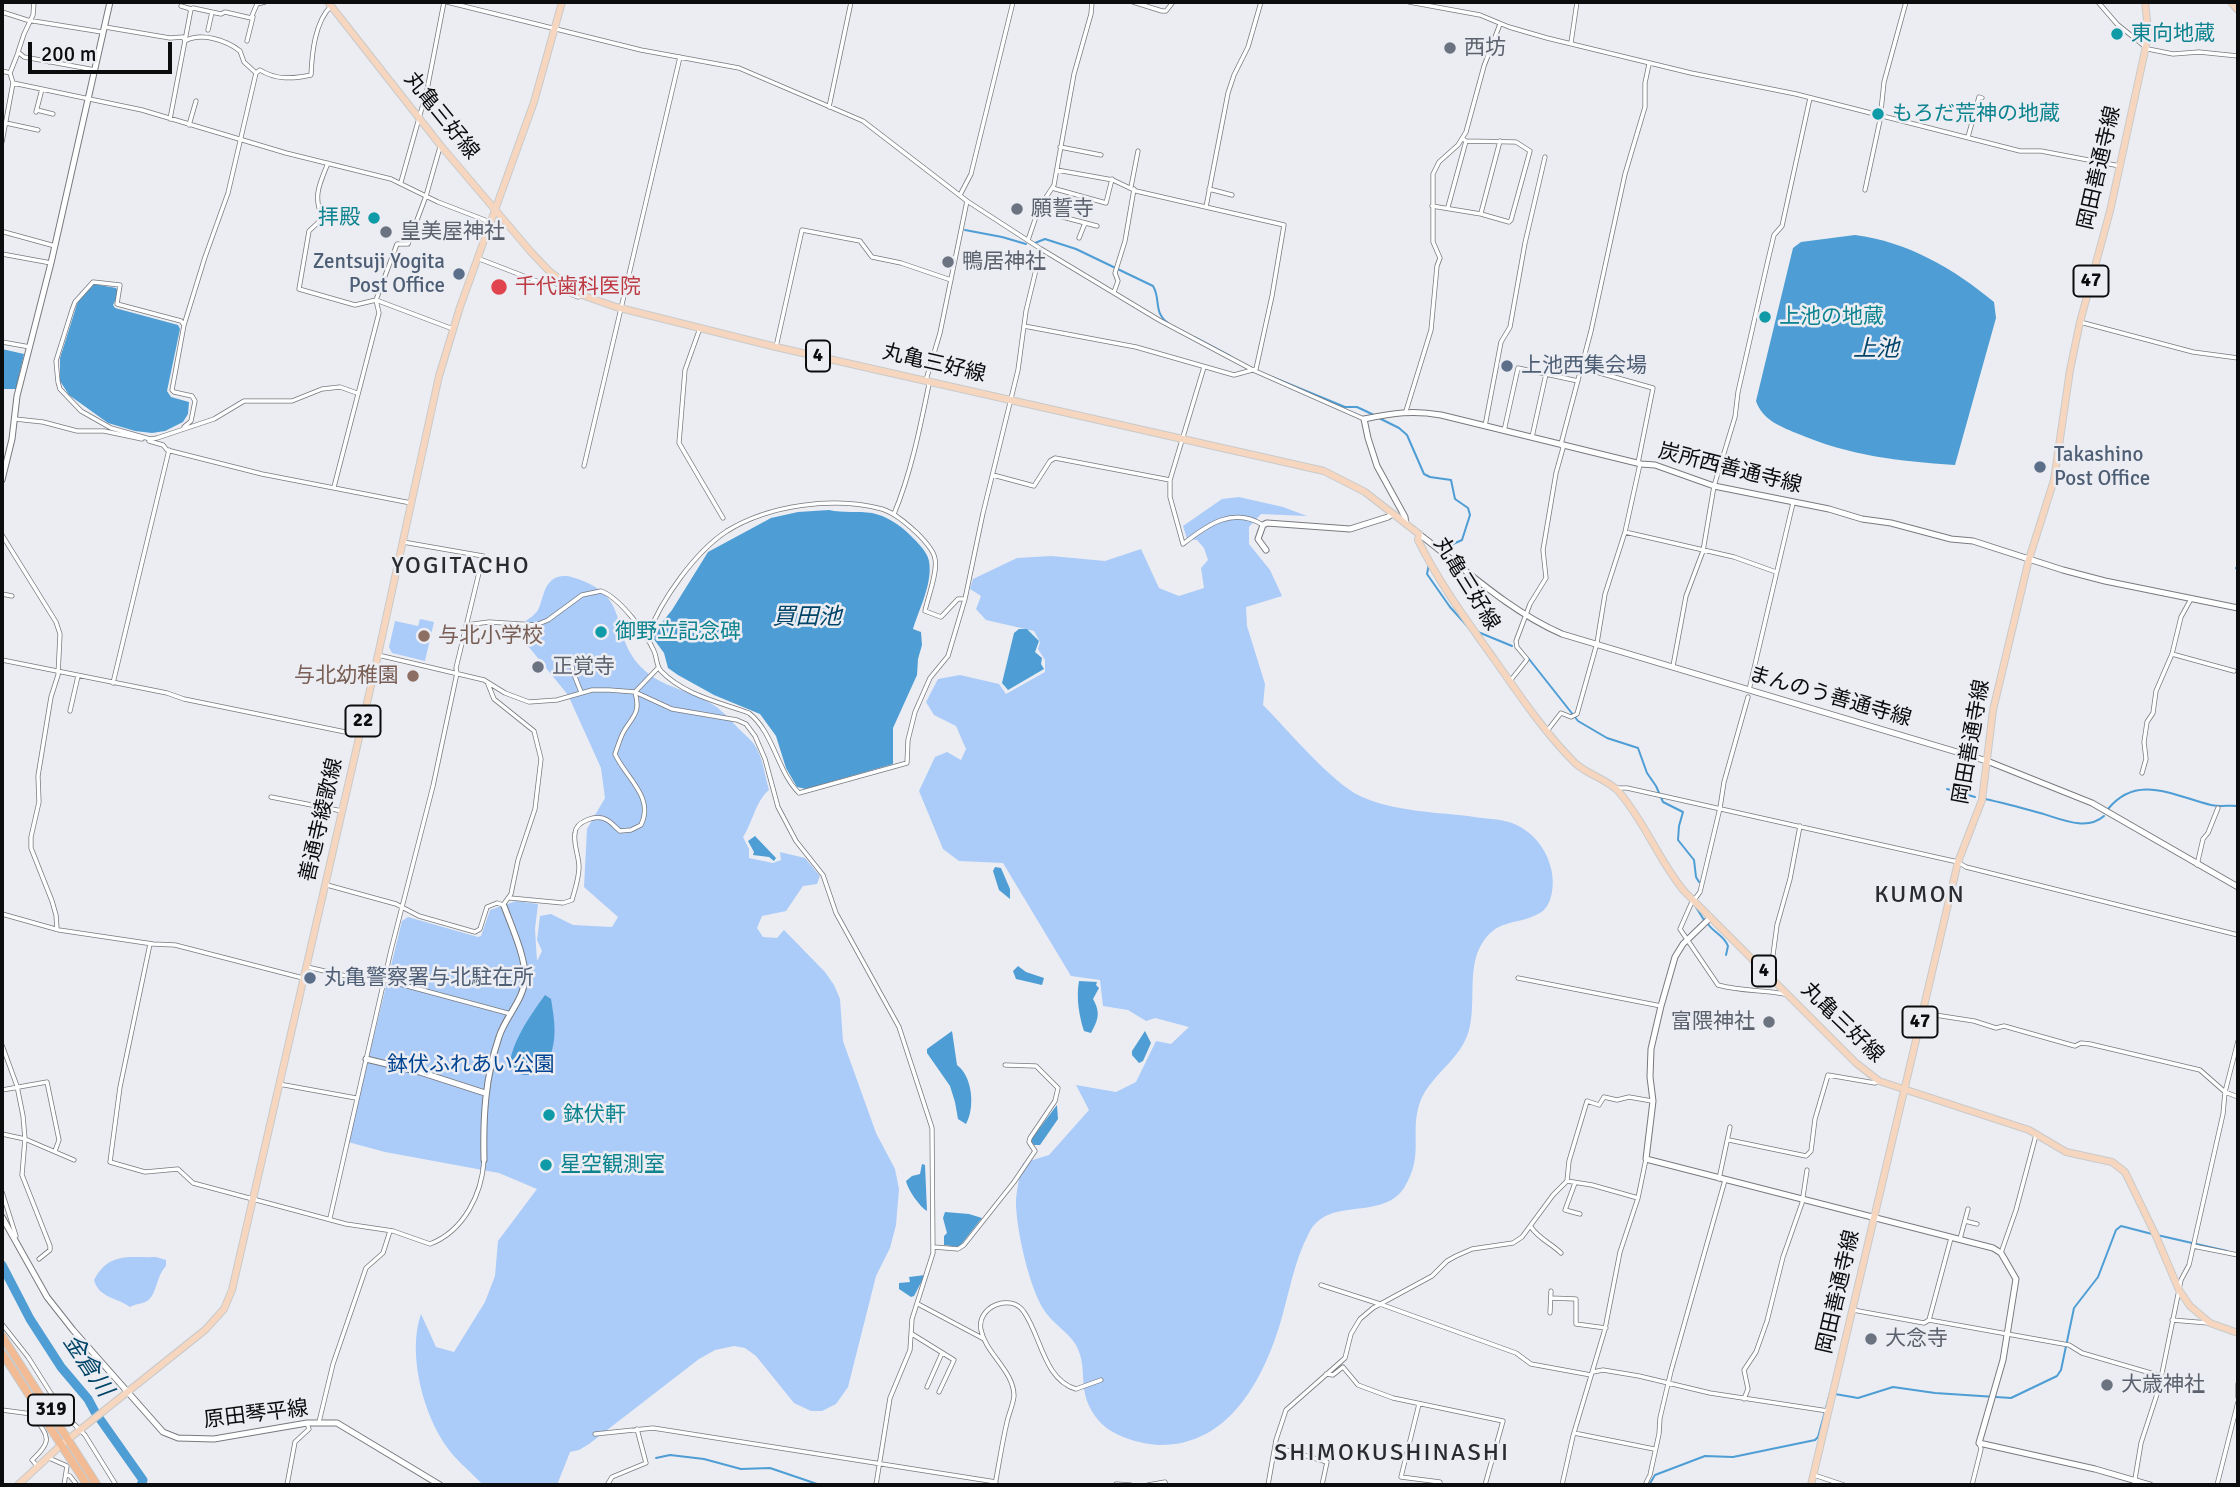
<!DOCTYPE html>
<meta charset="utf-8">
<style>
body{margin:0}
#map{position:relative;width:2240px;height:1487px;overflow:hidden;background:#ebedf2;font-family:Signika,sans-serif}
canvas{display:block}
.frame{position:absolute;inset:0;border:4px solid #0b0c0d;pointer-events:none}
.scale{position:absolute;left:28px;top:42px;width:144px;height:32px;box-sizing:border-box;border:4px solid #0b0c0d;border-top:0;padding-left:9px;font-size:21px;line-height:24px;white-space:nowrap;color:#0b0c0d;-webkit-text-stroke:5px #ebedf2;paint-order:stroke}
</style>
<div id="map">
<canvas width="2240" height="1487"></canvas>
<div class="frame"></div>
<div class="scale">200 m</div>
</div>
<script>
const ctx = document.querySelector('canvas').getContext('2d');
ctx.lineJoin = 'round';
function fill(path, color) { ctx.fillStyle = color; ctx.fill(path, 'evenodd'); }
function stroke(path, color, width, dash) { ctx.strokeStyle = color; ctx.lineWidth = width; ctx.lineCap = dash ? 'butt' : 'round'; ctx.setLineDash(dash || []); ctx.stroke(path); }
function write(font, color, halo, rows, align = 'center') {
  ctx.font = font + ' Signika,"Noto Sans JP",sans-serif'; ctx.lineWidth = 5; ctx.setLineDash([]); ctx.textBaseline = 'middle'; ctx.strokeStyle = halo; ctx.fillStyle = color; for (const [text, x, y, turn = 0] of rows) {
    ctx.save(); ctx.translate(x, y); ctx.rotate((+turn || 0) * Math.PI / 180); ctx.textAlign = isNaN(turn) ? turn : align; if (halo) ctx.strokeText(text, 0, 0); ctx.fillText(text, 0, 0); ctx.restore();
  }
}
const green = new Path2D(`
 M1239 497 1283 507 1307 516 1261 514 1249 527V544L1270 570 1282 596 1246 607 1247 626 1265 684 1263 705C1287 729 1331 782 1360 796 1394 812 1438 812 1475 817 1487 819 1501 819 1512 823 1530 830 1545 846 1550 865 1555 879 1554 905 1540 913 1515 927 1496 916 1479 949 1468 973 1476 1004 1469 1030 1461 1060 1431 1074 1420 1102 1409 1134 1425 1154 1404 1188 1381 1222 1328 1195 1309 1233 1294 1261 1289 1294 1280 1324 1262 1382 1228 1446 1159 1445 1140 1444 1112 1436 1099 1421 1074 1391 1090 1371 1076 1345 1069 1333 1054 1324 1046 1313 1030 1292 1015 1226 1016 1199 1017 1187 1020 1175 1023 1163L1049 1155 1089 1110 1076 1085 1116 1092 1136 1082 1156 1041 1171 1044 1189 1027 1155 1018 1146 1021 1128 1010 1103 1006 1100 980 1071 976 1003 863 959 861 943 849 919 791 935 757 947 752 961 760 966 749 956 726 934 715 926 702 938 679 960 675 999 684 1006 694 1045 672V660L1038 649 1040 642 1034 631 986 620 976 609 981 596 970 589 973 579 1017 558 1051 556 1105 561 1141 549 1159 588 1179 596 1204 588 1201 568 1208 560 1204 548 1197 540 1187 539 1183 526 1222 499Z
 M568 576C635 594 607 631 641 667 656 683 678 688 698 697 719 706 724 713 739 729 744 734 750 739 754 744 763 756 765 777 769 790 755 802 753 822 743 837L749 849V858L773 863 781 860 780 852 805 858 820 876 817 884 803 886 786 911 762 916 757 928 763 937 777 938 784 930 825 972 834 985 840 999 843 1041 876 1133 895 1169 899 1189 896 1225 890 1248 876 1276 848 1387 836 1404 822 1411H811L794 1403 756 1356 745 1348 734 1346 715 1350 699 1359 589 1444 579 1450 570 1452 557 1485H483C472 1473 458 1462 449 1450 423 1416 407 1353 421 1314L436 1347 454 1352 485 1302 495 1276 498 1241 537 1189 499 1173 385 1152 348 1142 402 921 408 917 478 937 481 936 490 910 516 901 538 904 535 929 537 961 542 951 537 940 540 916 551 914 573 925 612 927 618 917 584 887 587 829 605 798 601 768 568 695 519 635C518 621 532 620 538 610 543 600 543 587 552 580 557 576 562 576 568 576Z
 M420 619 434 622 425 661 392 653 389 647 395 621 418 626Z
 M156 1257 166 1260V1266C156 1276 157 1295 147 1301 142 1304 135 1304 130 1307 116 1297 99 1298 94 1280 109 1252 128 1258 156 1257Z`);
const water = new Path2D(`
 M1855 235C1908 242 1953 268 1994 302L1996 318 1955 465C1898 461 1850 456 1796 433 1779 426 1762 419 1756 401L1793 248 1801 242Z
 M94 284 116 288 119 293 113 305 115 308 178 325 180 329 167 391 171 397 189 402 188 414 183 422 165 431 152 433 135 431 108 423 69 395 60 381V358L79 298Z
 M2 349 24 354 16 389H2Z
 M829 510C843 513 858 511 872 513 887 516 900 525 910 535 917 542 927 551 929 561 933 583 919 609 913 629L921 632 922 645 918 659 917 675 893 728V764L806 789 797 787 786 768 776 736 760 714 714 695 678 675 668 668 664 653 653 638 656 630 672 610 708 552 771 518 798 512Z
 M1019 629H1027L1039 641 1035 652 1042 658 1041 664 1044 669 1008 690 1002 683 1014 633Z
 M755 836 776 858 774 861 769 857 753 855 754 852 748 841Z
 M995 867 1001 868 1010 889V899L999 890 993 871Z
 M1018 966 1026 972 1044 978 1042 985 1016 979 1013 971Z
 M1079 981 1097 982 1096 985 1099 988 1093 999C1101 1013 1098 1020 1091 1033L1084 1031C1079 1016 1076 997 1079 981Z
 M545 995 551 999C556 1028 559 1053 537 1075H523L509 1069C511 1042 530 1016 545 995Z
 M952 1031 957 1065C973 1077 975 1108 966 1124L958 1119 955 1102 950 1086 927 1053V1049Z
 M1145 1031 1151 1043 1143 1061 1139 1063 1132 1055V1051Z
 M1057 1105 1058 1119 1040 1145H1034L1031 1141 1032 1138Z
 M922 1164 925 1165 927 1211C920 1207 908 1190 906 1181L912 1176 920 1174Z
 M945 1212 969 1214 982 1218 959 1247 944 1245V1236L947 1233 943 1218Z
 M925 1275 914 1296 911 1297 899 1289V1283L910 1282 909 1277Z`);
const stream = new Path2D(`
 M965 230 1002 237 1026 244
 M1035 243 1045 239 1076 249 1153 286C1161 299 1153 312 1168 323
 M1194 337 1230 356
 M1272 377 1345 407H1357L1374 415
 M1379 418 1399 428 1407 435 1424 474 1430 477 1451 480 1455 499 1468 508 1470 515 1462 540 1442 549
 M1429 564 1427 574 1450 607 1469 628
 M2236 568 2238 571
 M1478 632 1512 646
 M1529 659 1578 721 1607 738 1638 748 1647 773 1656 786 1663 802 1683 812 1679 826 1678 840 1694 860 1696 877 1699 882
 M1947 789 1975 797
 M1985 799C2004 803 2022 808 2040 813 2059 818 2086 832 2104 816
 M2108 809C2137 773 2174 796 2211 805 2220 807 2229 805 2238 806
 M1694 904 1704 920
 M1708 924C1714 933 1724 935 1728 946L1726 955
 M2157 1235 2227 1251
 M1835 1394 1858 1398 1893 1387 1935 1393 2011 1398 2057 1376 2061 1370 2074 1308 2098 1277 2116 1230 2121 1226 2152 1234
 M656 1458 670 1455 704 1459 741 1469 770 1468 820 1485
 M1649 1485 1655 1475 1705 1456 1733 1457 1815 1440 1818 1437 1830 1393`);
const river = new Path2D(`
 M2 1265 30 1319 61 1367 88 1399 95 1412 143 1480 141 1485`);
const street = new Path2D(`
 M34 2 33 15 24 34 18 52 24 57 95 70
 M447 2 641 50 739 68 863 121 967 201 1041 249 1159 320 1253 370 1364 419
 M1133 2 1162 11H1166L1173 2
 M1409 2 1480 15 1509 27 1547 38 1691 73 1796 94 2020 151H2041L2120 166
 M2098 2 2117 24 2148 49 2173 54 2199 52 2238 56
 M190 10 193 8 221 14 225 12 251 18 257 4 265 2
 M2 12 27 20 102 32
 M105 27 170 38 183 37 185 41C201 32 226 40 240 51L244 62 256 73 228 193 205 257 184 325 172 390 174 392 192 396 195 401 191 421 184 427
 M208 30 212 12
 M247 41 253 17
 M1571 43 1577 2
 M49 62 52 52
 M2 71 10 73 13 83 2 142
 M10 73 18 53
 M256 73 260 70C276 80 293 79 311 75 312 52 315 22 331 6
 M13 83 142 110 286 153 391 179 438 202 490 222
 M829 107 851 2
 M37 110 53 114
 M36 112 42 89
 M170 119 191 9 181 6
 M6 123 38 130
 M189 125 196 101
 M1968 137 1979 97 1982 98
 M1060 147 1101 155
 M328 163C320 183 312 197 323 218L309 231 299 289 355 305 376 300 453 329
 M401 182 427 90 444 2
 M1131 187 1138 151
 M1052 188 1106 203 1112 179
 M1209 189 1232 195
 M1865 190 1880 120 1884 82 1906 2
 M960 195 971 174 1013 2
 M1041 203 1050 207 1055 215 1097 226
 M1432 206 1481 214 1509 222 1511 220 1530 151 1516 142 1466 141 1463 139
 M1206 207 1228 93 1234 75 1248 47 1261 2
 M1448 207 1466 141
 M1481 213 1500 141
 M4 232 55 246
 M1079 238 1085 223
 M1028 240 1039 208 1054 185 1074 74 1091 14 1092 2
 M2 254 51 263
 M477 258 578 297 581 296
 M1114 292 1118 281 1115 273 1125 241 1134 189
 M2080 322 2193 352 2238 358
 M184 325 181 321 117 304 120 285 93 282 75 302 72 310 56 361 58 382 60 389 81 411 111 428 150 439 157 438 214 419 244 401H292L322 389 340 387 357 393
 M1024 326 1136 347 1234 375 1256 369 1272 296 1284 225 1136 191 1113 180 1057 170
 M700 328 685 370 679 443 723 518
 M2 342 30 347
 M776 347 802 230 860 241 872 257 901 263 951 280
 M1204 367 1170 480V497L1183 544C1207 525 1233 506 1263 525
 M1582 368 1653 388 1638 463
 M1406 411 1431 330 1437 266 1440 258 1433 242V174L1439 162 1458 145 1466 132 1484 66 1500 24
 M15 419 43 422 77 431H104L142 439
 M1485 426 1501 342 1510 327 1525 243 1545 157
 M1504 431 1518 368 1578 381
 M1532 437 1546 374
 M149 441 163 445 167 450 262 474 411 503
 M584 466 680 57
 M993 475 1034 486 1050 461 1055 458 1170 480
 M334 487 379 313 376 300 397 244H408L426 196 440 147
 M894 514C911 473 920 428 929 384L926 380 940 333 967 201
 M1625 532 1734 557 1776 572
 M2 535 56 622 60 634 58 675 51 697 38 776 39 802 31 837V848L52 901 56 915 57 929
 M2 594 12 596
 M466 625 489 622 536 625 548 620 582 595 601 591C620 598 646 633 654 651 657 657 656 666 661 671 684 695 719 702 749 713 774 733 777 771 799 793L907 763 908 740 915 712 930 678 948 656 965 599 983 513 1018 370 1026 311 1041 249
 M648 635C661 600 695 552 727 531 769 505 834 496 882 509 895 513 907 524 917 533 923 539 934 550 935 559 938 571 928 597 925 611L941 617 958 599H965
 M2172 654 2234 671
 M378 655 484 680 505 693 529 702 557 700 592 690H609L635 692 672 709 737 720 746 724 755 736 765 759 778 807 796 841 823 875 836 913 899 1027 932 1128 933 1253 912 1319 910 1350 890 1398 876 1485
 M2 660 167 693 184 699 360 735
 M571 660 573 672 581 692
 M1673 666 1686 596 1703 551 1714 486 1735 417 1738 392 1768 260 1774 235 1782 226 1810 98
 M1510 681 1526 661 1527 659 1517 647 1516 641 1530 604 1546 578 1543 550 1556 473 1563 448 1561 444 1591 331 1625 174 1645 107V83L1649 64
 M113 683 169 450
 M488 684 494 699 534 731 541 759 535 809 518 860 511 894 503 905
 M1749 690 1793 503
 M1748 697 1724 782 1720 808 1700 892 1691 904 1680 929 1718 985C1740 991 1762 990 1785 994
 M70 711 78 676
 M1547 731 1561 713 1571 717 1577 714 1597 643 1605 594 1625 532 1640 464
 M2142 773 2146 759 2144 742 2147 722 2153 713 2156 691 2172 654 2181 617 2191 599
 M1618 788H1627L1958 862 1966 867 2238 935
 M271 797 342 811
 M2197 865 2203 839 2208 833 2218 808
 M327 885 396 904 419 916 475 932 480 929 487 907 497 903 503 905
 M510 898 563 903 572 900C575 889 579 878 579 867 579 856 573 844 575 833 576 821 597 814 607 820 611 822 616 828 620 831L631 830 641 825C655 797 625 777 615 754 618 746 620 738 624 731 633 716 641 713 635 692L658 668
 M2 914 59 930 153 944 175 945 303 978
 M150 944 120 1087 110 1162 145 1172 178 1169 193 1183 346 1224 393 1231 430 1244C464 1231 482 1194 484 1160
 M307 967 381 984 385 980 511 1014
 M1766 973 1773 955 1777 925 1790 879 1800 826
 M1518 978 1661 1006
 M1922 1013 1974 1021 1996 1028 2004 1026 2075 1046 2081 1043 2090 1044 2200 1070 2225 1092 2238 1097
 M2 1045 17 1086 23 1116 25 1139 22 1175 50 1246V1250L39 1259
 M279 1084 356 1098
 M2 1090 47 1082 59 1140 55 1151
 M2 1134 25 1139 74 1160
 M1729 1140 1806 1156 1811 1151 1815 1119 1828 1075 1875 1083 1879 1081
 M1719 1179 1730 1127
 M1567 1181 1592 1185 1638 1198
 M1575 1183 1565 1210 1580 1214
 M2 1192 16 1236
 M330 1218 391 950 433 786 457 673 456 668 483 556 403 542
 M1965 1221 1977 1224
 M1531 1227C1539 1239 1551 1243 1561 1253
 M1960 1239 1968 1209
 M2193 1246 2238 1255
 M934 1247 958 1249 964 1245 1014 1182 1035 1151 1029 1142 1030 1138 1055 1101 1058 1088 1036 1066 1005 1065
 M2001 1253 2016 1210 2036 1135
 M1321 1285 1380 1304 1516 1353 1531 1364 1591 1375
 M1551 1298 1576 1299V1324L1606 1328
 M918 1304 984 1339
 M1853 1310 1924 1323 1929 1320 2069 1345 2082 1353 2161 1376
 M1550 1313 1551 1291
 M1929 1320 1951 1238
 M2172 1320 2208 1323
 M2 1324 28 1357 64 1414 85 1435 116 1485
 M912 1334 954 1360 939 1392
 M1593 1372 1603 1370 1639 1376 1710 1393 1828 1411
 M1326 1374 1333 1375 1343 1367 1358 1385 1393 1398 1503 1421 1485 1485
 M2238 1384V1397
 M927 1387 942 1353
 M1744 1399 1748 1389 1744 1370 1756 1352 1767 1321 1783 1257 1802 1203 1807 1170
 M1419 1404 1401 1477 1440 1482V1485
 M2 1410 32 1414C48 1436 54 1440 32 1460L37 1466
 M319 1422 333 1364 366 1268 383 1253 390 1231
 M1574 1433 1654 1449
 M595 1434 653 1428 996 1482
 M1276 1447 1327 1462 1322 1485
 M49 1458 67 1466 64 1485
 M67 1475 70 1476 77 1485
 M1814 1475 1844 1485
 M1116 1484 1131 1485
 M287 1485 295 1442 309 1429 307 1423
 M607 1485 612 1477 646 1463 637 1429
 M995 1485C999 1464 1002 1443 1007 1422 1009 1413 1013 1405 1014 1396 1014 1371 986 1354 981 1330 976 1307 1011 1292 1024 1312 1041 1336 1044 1380 1076 1389L1101 1380
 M1148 1485 1165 1482 1166 1485
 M1268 1485 1276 1440 1286 1410 1345 1358 1351 1334 1360 1319 1373 1308 1432 1276 1447 1261 1456 1256 1472 1249 1513 1243 1522 1237 1553 1195 1567 1181 1569 1161 1587 1101 1599 1105 1604 1097 1617 1100 1629 1097 1652 1101
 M1562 1485 1573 1436 1605 1329 1620 1252 1638 1198 1646 1159
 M1645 1485 1650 1475 1659 1434 1660 1418 1671 1371 1725 1180
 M1972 1485 1981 1449 1979 1443
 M2134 1485 2141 1443 2159 1388 2181 1280 2189 1265 2223 1114 2225 1092 2238 1041
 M2217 1485 2238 1402`);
const secondary = new Path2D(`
 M2 480 12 439 17 396 51 263 110 2
 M1406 524 1405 517 1377 466 1368 438 1364 419C1394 413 1412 410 1441 415L1641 464 1655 465 1714 486 1829 509 1862 519 1891 523 1951 539 1973 541 2063 570 2105 581 2238 608
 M1419 534C1465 569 1509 611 1562 634L1987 761 2092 803 2238 887
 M1266 550 1258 539 1263 525 1267 523 1350 529 1388 517 1392 514
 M1710 918 1683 944 1675 957 1661 1006 1651 1049 1650 1077 1653 1101 1646 1159 1993 1248 2001 1253 2016 1279 2003 1360 1979 1443 2095 1469 2150 1485
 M366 1059 420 1072 485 1093
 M484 1160C483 1117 485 1078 499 1037 505 1017 524 1000 525 978 526 958 511 925 504 906
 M2 1217 47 1297 73 1330 163 1432 178 1438 214 1439 307 1423H337L440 1485`);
const primary = new Path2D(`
 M328 2 441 146 531 252 550 272 582 295 616 307 776 347 1324 471 1365 492 1419 534 1418 540C1440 585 1470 625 1499 666 1522 699 1546 734 1575 763 1588 775 1609 780 1619 792 1645 822 1659 861 1684 891L1856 1063 1879 1081 2029 1130 2066 1152 2112 1162 2125 1172 2156 1236 2179 1290 2190 1306 2210 1323 2238 1333
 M2231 2 2238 10
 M18 1485 61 1445 205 1330 224 1309 232 1290 378 655 439 376 460 307 534 102 562 2
 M1811 1485 1958 862 1982 800 1993 710 2029 559 2054 480 2070 370 2080 322 2110 211 2146 46 2148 30 2145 2`);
const highway = new Path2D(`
 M2 1336 97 1485
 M2 1353 87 1485`);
const markers = [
 [2117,34,7,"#0f9aa8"],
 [1450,48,7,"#6b7280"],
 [1878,114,7,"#0f9aa8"],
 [1017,209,7,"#6b7280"],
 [374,218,7,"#0f9aa8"],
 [386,232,7,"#6b7280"],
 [948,262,7,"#6b7280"],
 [459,274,7,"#5c6f8a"],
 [499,287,9,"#e0444e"],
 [1765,317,7,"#0f9aa8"],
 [1507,366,7,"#5c6f8a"],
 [2040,467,7,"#5c6f8a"],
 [601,632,7,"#0f9aa8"],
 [424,636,7,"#8d6e63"],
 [538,667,7,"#6b7280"],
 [413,676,7,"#8d6e63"],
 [310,978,7,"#5c6f8a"],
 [1769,1022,7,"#6b7280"],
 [549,1115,7,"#0f9aa8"],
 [546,1165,7,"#0f9aa8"],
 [1871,1339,7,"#6b7280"],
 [2107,1385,7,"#6b7280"]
];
const shields = [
 [2091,281,35],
 [818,356,24],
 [363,721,35],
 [1764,971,24],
 [1920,1022,35],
 [51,1410,46]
];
const shieldNames = [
 ["47",2091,281],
 ["4",818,356],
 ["22",363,721],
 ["4",1764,971],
 ["47",1920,1022],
 ["319",51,1410]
];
const cultureNames = [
 ["東向地蔵",2131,34],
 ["もろだ荒神の地蔵",1892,114],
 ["拝殿",360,218,"right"],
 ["上池の地蔵",1779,317],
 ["御野立記念碑",615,632],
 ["鉢伏軒",563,1115],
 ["星空観測室",560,1165]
];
const worshipNames = [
 ["西坊",1464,48],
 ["願誓寺",1031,209],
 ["皇美屋神社",400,232],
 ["鴨居神社",962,262],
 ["正覚寺",552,667],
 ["富隈神社",1755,1022,"right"],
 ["大念寺",1885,1339],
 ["大歳神社",2121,1385]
];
const streetNames = [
 ["丸亀三好線",441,116,51],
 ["岡田善通寺線",2100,168,-77],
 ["丸亀三好線",934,364,13],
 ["炭所西善通寺線",1730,469,14],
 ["丸亀三好線",1466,584,58],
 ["まんのう善通寺線",1830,697,16],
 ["岡田善通寺線",1972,742,-80],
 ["善通寺綾歌線",322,820,-77],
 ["丸亀三好線",1842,1023,44],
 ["岡田善通寺線",1839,1292,-77],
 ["原田琴平線",256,1415,-7]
];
const serviceNames = [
 ["Zentsuji Yogita",445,262,"right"],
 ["Post Office",445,286,"right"],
 ["上池西集会場",1521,366],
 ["Takashino",2054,455],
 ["Post Office",2054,479],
 ["丸亀警察署与北駐在所",324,978]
];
const healthNames = [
 ["千代歯科医院",515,287]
];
const educationNames = [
 ["与北小学校",438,636],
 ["与北幼稚園",399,676,"right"]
];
const parkNames = [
 ["鉢伏ふれあい公園",471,1065]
];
const waterNames = [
 ["上池",1876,350],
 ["買田池",807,618],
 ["金倉川",87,1366,56]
];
const quarterNames = [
 ["YOGITACHO",461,567],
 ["KUMON",1920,896],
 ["SHIMOKUSHINASHI",1392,1454]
];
fill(green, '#abcbf9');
fill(water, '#4e9dd4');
stroke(stream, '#4e9dd4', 2);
stroke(river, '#4e9dd4', 9);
stroke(street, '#787a7e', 5);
stroke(secondary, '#787a7e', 7);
stroke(primary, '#c9caca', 8);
stroke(highway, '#c9caca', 9);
stroke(street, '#fff', 3.5);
stroke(secondary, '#fff', 5);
stroke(primary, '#f7d6bf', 6);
stroke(highway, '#f2bb94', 7);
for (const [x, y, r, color] of markers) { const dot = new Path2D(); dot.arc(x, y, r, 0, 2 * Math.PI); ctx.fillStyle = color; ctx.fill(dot); stroke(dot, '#ebedf2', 2.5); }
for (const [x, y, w] of shields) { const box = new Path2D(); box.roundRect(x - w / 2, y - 15.5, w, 31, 5); ctx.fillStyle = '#ebedf2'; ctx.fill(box); stroke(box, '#0b0c0d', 2); }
write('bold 19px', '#0b0c0d', null, shieldNames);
write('21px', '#0d838f', '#ebedf2', cultureNames, 'left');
write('21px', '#5b616d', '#ebedf2', worshipNames, 'left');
write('21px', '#0b0c0d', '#ebedf2', streetNames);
write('21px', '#4e5e75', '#ebedf2', serviceNames, 'left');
write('21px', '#be3a42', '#ebedf2', healthNames, 'left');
write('21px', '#785e54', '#ebedf2', educationNames, 'left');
write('21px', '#024492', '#ebedf2', parkNames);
write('italic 23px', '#014468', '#ebedf2', waterNames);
ctx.letterSpacing = '2px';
write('24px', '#292b2e', '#ebedf2', quarterNames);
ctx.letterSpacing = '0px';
</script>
